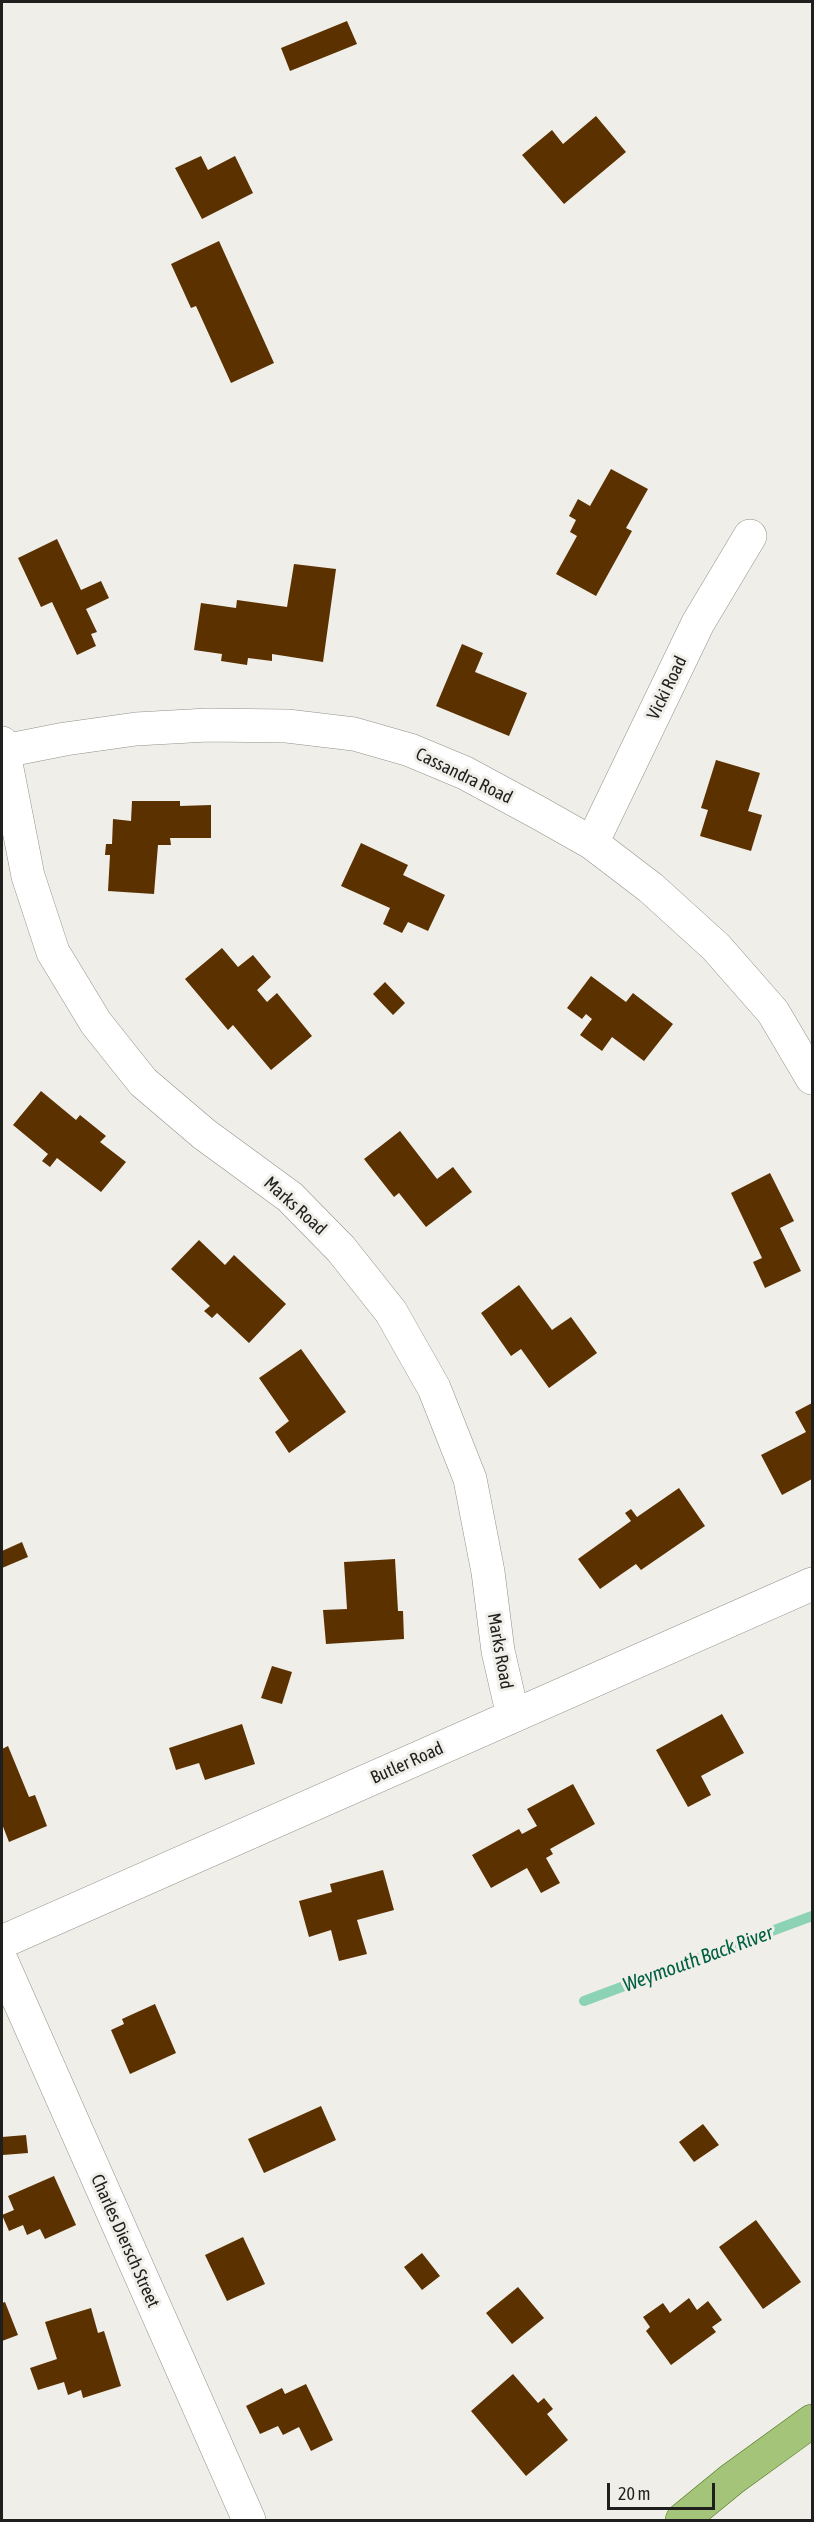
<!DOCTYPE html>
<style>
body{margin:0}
#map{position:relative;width:814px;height:2522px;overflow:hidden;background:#f0eee8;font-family:"Asap Condensed",sans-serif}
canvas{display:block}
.frame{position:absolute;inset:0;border:3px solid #1f1f1d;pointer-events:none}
.scale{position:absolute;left:607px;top:2483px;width:108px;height:27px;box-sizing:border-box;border:3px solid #1f1f1d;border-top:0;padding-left:8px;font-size:18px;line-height:21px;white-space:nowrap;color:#1f1f1d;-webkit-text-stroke:4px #f0eee8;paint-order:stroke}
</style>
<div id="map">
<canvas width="814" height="2522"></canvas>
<div class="frame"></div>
<div class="scale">20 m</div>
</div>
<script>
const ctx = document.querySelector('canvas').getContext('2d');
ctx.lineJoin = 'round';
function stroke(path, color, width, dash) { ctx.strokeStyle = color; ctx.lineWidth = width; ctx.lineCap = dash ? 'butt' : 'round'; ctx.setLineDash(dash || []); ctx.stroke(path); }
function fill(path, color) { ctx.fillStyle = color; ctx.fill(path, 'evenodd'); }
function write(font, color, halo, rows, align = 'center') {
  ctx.font = font + ' "Asap Condensed",sans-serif'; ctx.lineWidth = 6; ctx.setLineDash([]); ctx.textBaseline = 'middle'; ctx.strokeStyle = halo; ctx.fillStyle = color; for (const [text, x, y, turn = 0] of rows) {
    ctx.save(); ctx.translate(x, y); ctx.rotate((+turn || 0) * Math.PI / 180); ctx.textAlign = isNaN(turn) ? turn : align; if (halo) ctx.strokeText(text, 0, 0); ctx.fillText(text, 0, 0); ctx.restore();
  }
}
const stream = new Path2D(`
 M584 2001 812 1916`);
const building = new Path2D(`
 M347 21 357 44 290 71 281 48Z
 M596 116 626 152 564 204 522 155 552 130 563 144Z
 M201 156 208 170 235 156 253 193 202 219 175 168Z
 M219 241 274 363 231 383 196 306 191 308 171 264Z
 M611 469 648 489 626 528 632 531 596 596 556 574 577 536 570 532 576 520 569 516 578 499 590 506Z
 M57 539 81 590 101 581 109 598 86 609 97 632 91 634 96 646 77 655 52 602 41 607 18 558Z
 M294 564 336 569 323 662 272 654V661L248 658 247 665 221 661 222 654 194 650 201 603 236 608 237 600 287 607Z
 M462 644 483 653 475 672 527 693 509 736 436 706Z
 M716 760 760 773 748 811 762 815 751 851 700 836 708 810 701 808Z
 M132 801H180V806L211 805V838H170L171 845H158L154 894 108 891 110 855H105L106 844H112L113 819 131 821Z
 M361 843 408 865 403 875 445 895 428 931 408 922 402 933 383 924 390 908 341 886Z
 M222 948 238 967 253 955 271 977 257 990 267 1002 277 993 312 1036 271 1070 233 1025 228 1030 185 979Z
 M591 976 626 1002 633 993 673 1024 644 1061 612 1037 602 1051 580 1035 592 1019 586 1014 582 1019 567 1008Z
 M385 982 405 1003 393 1015 373 994Z
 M41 1091 76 1120 80 1115 106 1136 100 1142 126 1162 101 1192 57 1158 50 1167 42 1161 48 1154 13 1125Z
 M400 1131 437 1179 453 1167 472 1192 426 1227 399 1193 394 1197 364 1159Z
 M770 1173 794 1221 780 1228 801 1271 765 1288 753 1262 762 1258 731 1193Z
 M199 1240 225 1265 234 1255 286 1304 249 1343 217 1313 212 1318 204 1311 210 1306 171 1269Z
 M519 1285 552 1330 571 1317 597 1353 549 1388 521 1349 511 1356 481 1313Z
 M301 1349 346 1412 289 1453 275 1432 289 1421 259 1378Z
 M812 1403V1479L782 1495 761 1455 806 1432 795 1412Z
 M679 1488 705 1526 641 1570 636 1564 600 1589 578 1559 631 1521 625 1513 631 1509 637 1517Z
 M22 1542 28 1557 2 1568V1551Z
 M395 1559 398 1611H403L404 1639 326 1644 323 1610 347 1609 344 1562Z
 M272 1666 292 1672 282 1704 261 1698Z
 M722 1714 744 1753 701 1776 711 1795 688 1807 656 1750Z
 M242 1724 255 1764 205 1780 199 1763 176 1770 169 1748Z
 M8 1746 29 1797 35 1795 47 1826 9 1842 2 1824V1749Z
 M573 1784 595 1824 550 1849 553 1854 546 1858 560 1883 541 1893 527 1868 491 1888 472 1855 519 1829 522 1834 537 1826 527 1809Z
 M383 1870 394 1910 357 1920 367 1954 339 1961 331 1930 309 1937 299 1901 332 1892 330 1884Z
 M155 2004 176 2053 130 2074 111 2030 124 2024 122 2019Z
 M321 2106 336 2140 264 2173 248 2139Z
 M703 2124 719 2145 694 2162 679 2142Z
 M26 2135 28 2153 3 2155 2 2137Z
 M54 2176 76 2225 45 2239 40 2229 27 2235 23 2225 9 2231 2 2215 14 2210 8 2196Z
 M756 2220 801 2282 763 2309 719 2247Z
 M243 2237 265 2284 227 2301 205 2255Z
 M422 2253 440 2276 422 2290 404 2267Z
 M518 2287 544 2318 512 2344 486 2313Z
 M689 2298 697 2310 708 2301 722 2320 712 2327 716 2332 671 2365 646 2331 650 2327 643 2317 663 2303 670 2313Z
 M5 2302 18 2335 2 2341V2303Z
 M91 2308 98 2333 104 2331 121 2386 83 2398 81 2390 68 2395 64 2382 38 2390 30 2368 57 2359 45 2322Z
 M513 2374 538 2403 544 2398 553 2409 547 2414 568 2440 526 2476 471 2411Z
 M306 2384 333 2440 311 2451 299 2427 283 2435 278 2426 260 2434 246 2406 282 2388 285 2394Z`);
const minor = new Path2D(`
 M2 743 28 876 53 952 96 1023 143 1082 204 1134 290 1197 341 1249 391 1312 434 1388 470 1479 488 1572 498 1651 513 1716
 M4 751 65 739 136 729 208 725 287 726 354 734 410 750 465 773 539 813 592 843 651 888 716 947 773 1012 812 1078
 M592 843 698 623 750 536
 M2 1942 812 1584
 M2 1962 249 2520`);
const major = new Path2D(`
 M682 2520 732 2479 812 2421`);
const streetNames = [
 ["Vicki Road",667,688,-64],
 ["Cassandra Road",464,776,26],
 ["Marks Road",295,1206,42],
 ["Marks Road",500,1651,80],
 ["Butler Road",407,1763,-24],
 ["Charles Diersch Street",125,2241,66]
];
const waterNames = [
 ["Weymouth Back River",698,1959,-20]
];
stroke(stream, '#8cd3b5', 10);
fill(building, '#5b3100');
stroke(minor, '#91908a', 34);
stroke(major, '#4e721e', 34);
stroke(minor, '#fff', 33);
stroke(major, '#a4c579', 33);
write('18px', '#1f1f1d', '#f0eee8', streetNames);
write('italic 20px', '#006044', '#f0eee8', waterNames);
</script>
